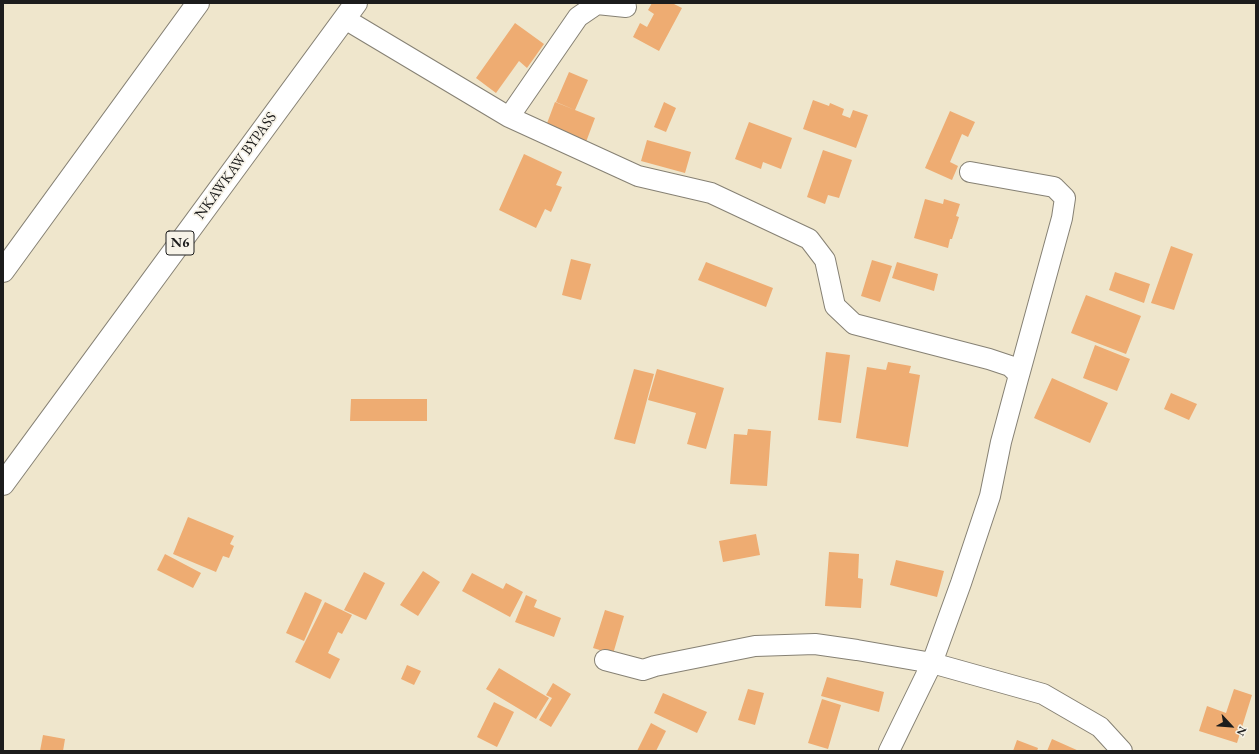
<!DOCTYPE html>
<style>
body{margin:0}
#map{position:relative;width:1259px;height:754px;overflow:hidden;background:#efe6cc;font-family:"EB Garamond",serif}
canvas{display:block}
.frame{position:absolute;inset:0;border:4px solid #1c1c1c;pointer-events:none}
.north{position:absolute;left:1211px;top:706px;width:40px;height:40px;-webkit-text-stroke:3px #f7f3e8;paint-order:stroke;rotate:116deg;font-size:11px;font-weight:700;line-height:16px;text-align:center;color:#1c1c1c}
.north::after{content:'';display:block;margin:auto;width:14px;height:18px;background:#1c1c1c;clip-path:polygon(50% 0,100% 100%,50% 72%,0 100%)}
</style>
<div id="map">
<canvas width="1259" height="754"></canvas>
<div class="frame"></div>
<div class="north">N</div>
</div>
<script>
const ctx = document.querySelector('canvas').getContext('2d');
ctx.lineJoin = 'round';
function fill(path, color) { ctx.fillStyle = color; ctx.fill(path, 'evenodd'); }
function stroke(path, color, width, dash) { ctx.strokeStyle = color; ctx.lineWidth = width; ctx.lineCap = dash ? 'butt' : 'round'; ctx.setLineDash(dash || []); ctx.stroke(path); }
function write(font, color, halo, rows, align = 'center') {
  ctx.font = font + ' "EB Garamond",serif'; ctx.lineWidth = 3.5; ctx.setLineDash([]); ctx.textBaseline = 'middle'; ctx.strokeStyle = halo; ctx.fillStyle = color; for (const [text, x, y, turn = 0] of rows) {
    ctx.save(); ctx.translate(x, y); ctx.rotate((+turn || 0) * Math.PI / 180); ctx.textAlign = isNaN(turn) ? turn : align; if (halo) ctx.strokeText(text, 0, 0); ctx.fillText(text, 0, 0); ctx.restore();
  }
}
const building = new Path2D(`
 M652 3H672L682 8 659 51 633 37 640 23 647 27 654 14 648 10Z
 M515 23 544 44 527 68 519 61 496 93 476 78Z
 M569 72 588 80 575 110 556 102Z
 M813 100 829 106 830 103 844 109 842 115 850 118 853 110 868 115 856 148 803 129Z
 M555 102 595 118 586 142 546 126Z
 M664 102 676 108 666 132 654 127Z
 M950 111 975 122 968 137 962 134 950 162 958 166 952 180 925 168Z
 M749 122 792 138 781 169 763 162 761 169 735 159Z
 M647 140 691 152 685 173 641 161Z
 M823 150 852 160 839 198 828 195 825 204 807 197Z
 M524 154 562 172 556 185 562 187 551 212 545 209 536 228 499 210Z
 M925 199 943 204 944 199 960 204 956 216 959 217 952 239H950L948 248 914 238Z
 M1171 246 1193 254 1174 310 1151 303Z
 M571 259 591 264 581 300 562 295Z
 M872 260 892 266 880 302 861 296Z
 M706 262 773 288 766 307 698 280Z
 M897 262 938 274 934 291 892 278Z
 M1115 272 1150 284 1144 303 1109 290Z
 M1086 295 1141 316 1126 354 1071 333Z
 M1095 345 1130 359 1117 391 1083 378Z
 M826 352 850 355 841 423 818 420Z
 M888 362 911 366 909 373 920 375 908 447 856 438 867 367 886 370Z
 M634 369 654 374 635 444 614 439Z
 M657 369 724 388 706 449 687 444 696 413 648 400Z
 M1052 378 1108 403 1090 443 1034 418Z
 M1171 393 1197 404 1189 420 1164 409Z
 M351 399H427V421H350Z
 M748 429 771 431 767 486 730 484 734 434 747 435Z
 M188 517 234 536 230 544 234 546 229 558 223 556 216 572 173 554Z
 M756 534 760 555 723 562 719 541Z
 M829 552 859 554 858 578 863 579 861 608 825 606Z
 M165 554 201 573 193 588 157 570Z
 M896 560 944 571 937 597 890 585Z
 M423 571 440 582 418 616 400 605Z
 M364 572 385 583 366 620 344 610Z
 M472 573 503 589 506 583 523 592 510 617 462 591Z
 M305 592 322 600 304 641 286 633Z
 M526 595 537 600 534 607 561 618 554 637 515 622Z
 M325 602 352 615 342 634 338 632 328 653 340 659 330 679 295 662Z
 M605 610 624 616 613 654 593 648Z
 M407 665 421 671 414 685 401 679Z
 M499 668 549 698 536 719 486 689Z
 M827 677 884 692 879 712 821 696Z
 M553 683 571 694 551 727 539 720 552 698 546 695Z
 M748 689 764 693 755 725 738 720Z
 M1234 689 1252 695 1237 743 1199 731 1207 706 1226 713Z
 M663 693 707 712 697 733 654 713Z
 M822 699 841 705 828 749 808 743Z
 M494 702 514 712 497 747 477 737Z
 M651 723 666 731 656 751H637Z
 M43 735 65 739 63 751H40Z
 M1052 739 1079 751H1047Z
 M1017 740 1038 748 1037 751H1013Z`);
const street = new Path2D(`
 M345 19 509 117 638 176 711 193 809 239 825 260 835 306 854 324 989 359 1010 366 1019 375 1001 442 990 496 961 583 932 663 889 751
 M509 117 578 17 597 4 626 7
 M970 172 1054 187 1065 198 1062 218 1019 375
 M605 660 643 670 655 666 755 646 815 644 857 650 932 663 1043 694 1100 727 1122 751`);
const highway = new Path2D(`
 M3 271 198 3
 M3 484 356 3`);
const shields = [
 [180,243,28]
];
const shieldNames = [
 ["N6",180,243]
];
const streetNames = [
 ["NKAWKAW BYPASS",236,166,-54]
];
fill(building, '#eeac72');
stroke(street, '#868174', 22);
stroke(highway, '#868174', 24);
stroke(street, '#fff', 20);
stroke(highway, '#fff', 22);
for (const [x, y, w] of shields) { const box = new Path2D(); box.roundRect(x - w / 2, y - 12, w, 24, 3); ctx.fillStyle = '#f7f3e8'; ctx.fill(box); stroke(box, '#1c1c1c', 1); }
write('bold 14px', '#1c1c1c', null, shieldNames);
write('15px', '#1c1c1c', '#f7f3e8', streetNames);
</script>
